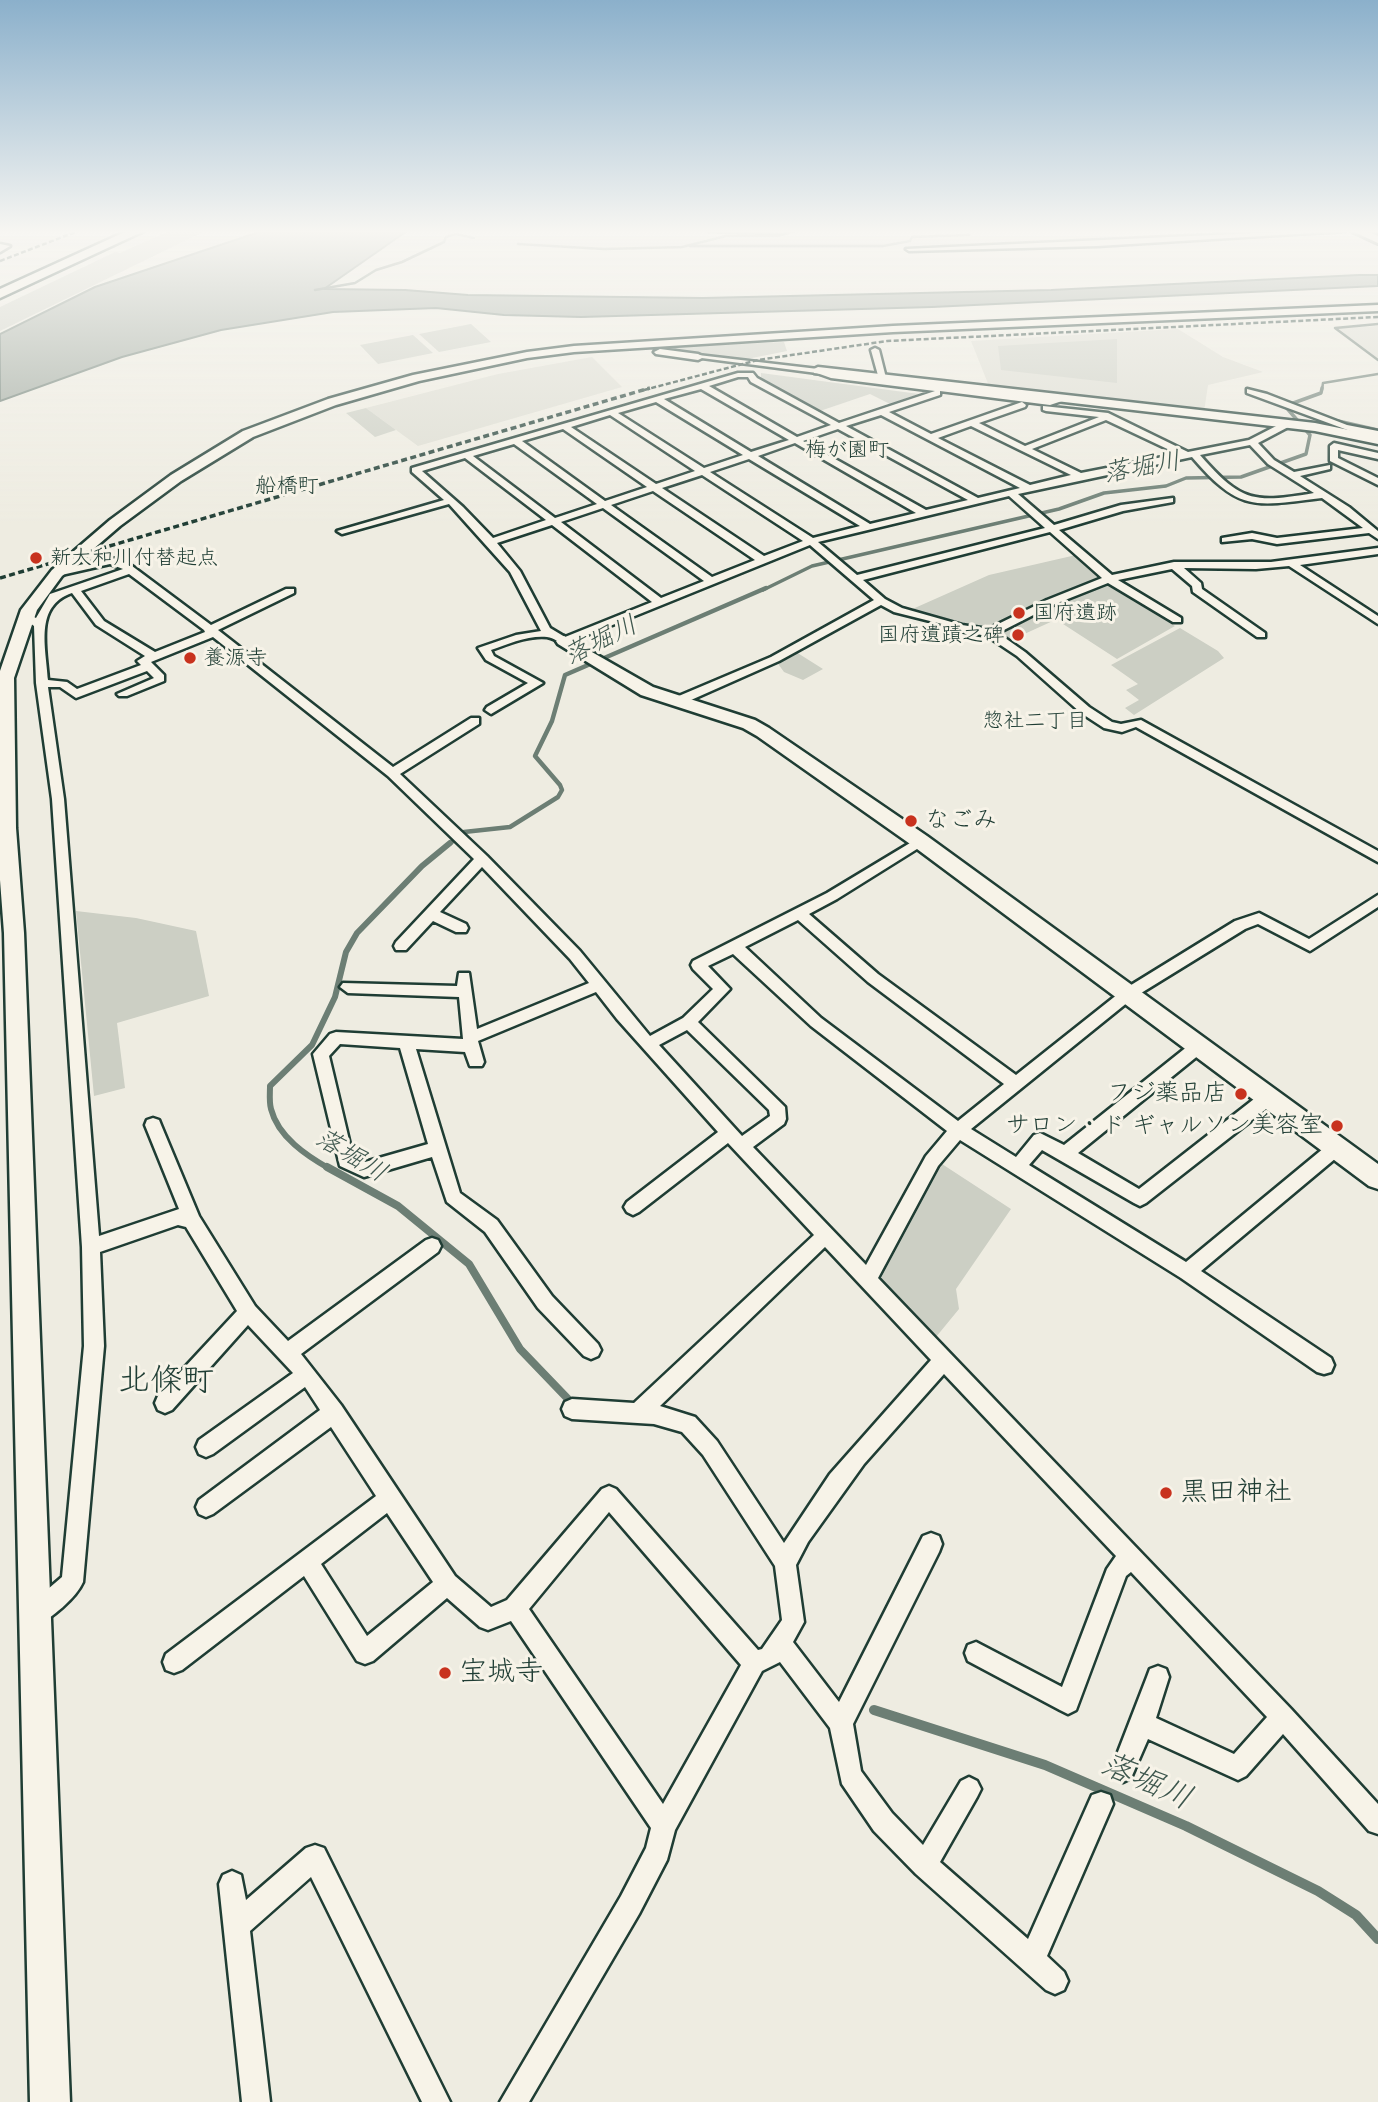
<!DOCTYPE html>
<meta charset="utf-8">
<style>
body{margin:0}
canvas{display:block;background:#eeece1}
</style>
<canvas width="1378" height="2102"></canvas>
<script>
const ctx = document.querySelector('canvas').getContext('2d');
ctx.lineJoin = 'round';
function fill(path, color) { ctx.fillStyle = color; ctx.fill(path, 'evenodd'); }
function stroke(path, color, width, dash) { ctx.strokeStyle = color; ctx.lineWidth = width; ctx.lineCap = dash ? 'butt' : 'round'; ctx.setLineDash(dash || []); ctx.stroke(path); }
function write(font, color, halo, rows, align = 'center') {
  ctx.font = font + ' "Patrick Hand","Klee One",sans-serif'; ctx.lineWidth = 6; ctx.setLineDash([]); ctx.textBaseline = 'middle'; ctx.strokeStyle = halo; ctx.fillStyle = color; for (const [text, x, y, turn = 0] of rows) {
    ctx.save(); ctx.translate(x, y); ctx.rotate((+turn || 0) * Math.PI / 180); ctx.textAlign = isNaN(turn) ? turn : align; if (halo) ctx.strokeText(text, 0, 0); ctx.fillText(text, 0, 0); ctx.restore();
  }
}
const built = new Path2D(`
 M1378 326V359L1337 328Z
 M1178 329 1223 357 1263 372 1208 385 1204 412 989 386 971 341Z
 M592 357 622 387 418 446 366 408 498 374Z`);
const green = new Path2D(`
 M169 231H205L0 331V307L115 252 120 253Z
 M471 324 491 342 439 352 419 334Z
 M413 335 433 353 378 364 360 345Z
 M1117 339V383L1001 370 998 346Z
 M784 342 787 351 737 361 674 350 673 347Z
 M761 373 919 394 890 404 870 394 817 412 761 381Z
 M366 408 396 430 375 437 346 413Z
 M1076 555 1105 578 1055 596 990 629 970 628 908 611 989 575Z
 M1111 585 1175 626 1117 659 1043 611 1094 587Z
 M1038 610 1055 620 1009 641 995 633Z
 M1180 628 1218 651 1224 658 1134 715 1125 708 1139 700 1126 690 1138 684 1111 665Z
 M796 652 823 669 803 680 784 672 776 661Z
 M76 911 136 918 196 931 209 996 117 1023 125 1088 94 1096Z
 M942 1164 1011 1209 956 1289 959 1309 936 1337 880 1280Z`);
const water = new Path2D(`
 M262 231H407L324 289 405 290 468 295 703 298 1051 290 1359 275H1378V286L932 307 581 317 504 315 436 308 333 312 221 330 122 357 0 401V334L95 287Z`);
const streamFar5 = new Path2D(`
 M518 244 604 249 682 247 726 236H778L795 231
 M690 246H883L910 241 912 237 969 235
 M315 290 355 283 376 270 402 262 444 242 446 237 456 234 474 238
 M1378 324 1335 328 1378 360
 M1322 390 1323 383 1378 374`);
const streamFar4 = new Path2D(`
 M1325 418 1378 430
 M763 590 812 566 1059 509 1104 493 1166 486 1186 478 1241 477 1306 454 1310 435 1285 406 1321 393 1322 388`);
const streamFar3 = new Path2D(`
 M448 845 464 832 510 827 558 797 562 790 560 785 535 756 552 721 565 675 766 588`);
const streamFar2 = new Path2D(`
 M330 1169C307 1156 278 1137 271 1109 269 1102 270 1093 270 1086L312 1045 335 997 346 952 357 933 422 866 450 843`);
const streamFar1 = new Path2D(`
 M327 1167 398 1206 469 1264 520 1349 568 1399`);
const stream = new Path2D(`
 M874 1710 1045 1765 1186 1826 1318 1891 1356 1915 1378 1939`);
const street = new Path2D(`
 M709 231H786L783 233Z
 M1301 231H1345L1097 246 909 251 906 249Z
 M0 244 10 246 0 252Z
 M875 348 879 350 886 378 884 380 1050 399 1061 397 1065 400 1050 405 940 391V395L889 412 931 434 1022 402 1026 405 1025 407 979 423 1025 446 1099 417 1046 411 1043 410V406L1108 413 1188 452 1249 440 1286 421H1292V425L1258 443 1274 460 1294 472 1330 465V469L1300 476 1349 507 1378 531V539L1369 533 1277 544 1252 539 1222 542V538L1252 533 1277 538 1363 528 1322 498C1254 506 1240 513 1192 457L1018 494 1054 525 1121 505 1173 498V502L1123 511 1059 530 1112 575 1174 562H1271L1378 548V554L1300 565 1378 616V624L1289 566 1256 569 1184 568 1201 583 1202 589 1265 633V637H1257L1193 592 1192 586 1172 569 1118 580 1181 618V622H1173L1108 583 1055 604 998 633 1025 652 1089 707 1112 722 1121 724 1141 720 1378 851V862L1136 727 1122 732 1104 728 1081 713 1017 656 987 636 955 630 942 624 894 612 881 605 779 661 682 704H674V698L771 657 874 600 810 545 568 643C559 644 555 638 547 637 529 635 508 644 491 650L494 656 543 683 491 714 485 710 487 707 528 683 486 660 478 648 516 635 541 631 510 572 449 504 342 534 337 531 444 500 412 472V468L738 373H753L757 378 839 423 935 391 831 378 817 373 694 357 698 355 818 369 832 374 879 379 871 350ZM738 377H748L751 382 831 425 797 437 709 386ZM701 389 789 440 751 452 664 399ZM656 402 743 455 704 468 618 413ZM610 415 695 471 656 484 571 427ZM881 415 1020 488 978 498 846 426ZM1106 420 1178 454 1081 473 1032 449ZM971 426 1071 475 1030 485 938 438ZM563 429 647 487 605 501 522 441ZM838 429 968 500 926 510 803 441ZM795 443 916 513 870 524 758 456ZM514 444 597 504 555 518 473 456ZM1250 445 1268 464 1314 493C1254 503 1242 503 1200 455ZM465 458 546 520 493 538 463 507 422 471ZM749 459 860 526 813 538 710 472ZM702 475 803 541 764 556 662 488ZM653 491 755 560 712 577 611 505ZM1009 496 1045 528 857 575 818 542ZM603 508 704 581 661 598 561 522ZM552 525 652 602 565 637 550 628 520 571 497 543ZM1050 532 1102 578 1047 600 988 629 962 625 902 608 885 599 863 580Z
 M1247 389 1267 394 1347 425 1378 431V437L1360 434 1358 437H1352L1353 432 1247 393Z
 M1334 443 1378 453V459L1338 450V458L1378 478V485L1330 461V446Z
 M110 558 124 560 211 625 286 589H294V593L218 630 393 767 471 718H479V724L400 774 487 856 580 951 650 1036 683 1018 713 989 693 969 691 965 693 961 827 893 920 837 925 838V844L837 899 809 914 878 974 1016 1075 1123 990 1235 921 1259 913 1309 939 1378 895V907L1310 951 1258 924 1245 929 1133 998 971 1129 1016 1157 1034 1135 1040 1133 1064 1145 1193 1042H1205L1207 1046 1205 1050 1078 1153 1139 1189 1263 1092H1275L1277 1097 1275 1102 1146 1203 1140 1206 1134 1203 1042 1150 1029 1165 1186 1262 1330 1143 1336 1141 1342 1143 1344 1148 1342 1153 1201 1271 1331 1358 1334 1365 1331 1372 1324 1374 1317 1372 1181 1278 960 1140 938 1166 878 1278 1291 1709 1378 1804V1834L1369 1831 1283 1734 1246 1776 1238 1780 1148 1739 1131 1778 1123 1782 1115 1778 1111 1770 1147 1677 1150 1669 1158 1666 1166 1669 1169 1677 1156 1718 1234 1754 1267 1717 1131 1572 1126 1576 1076 1710 1068 1714 1060 1710 968 1661 965 1653 968 1645 976 1642 1062 1687 1107 1569 1116 1556 944 1374 864 1464 808 1542 796 1565 804 1622 793 1642 839 1702 923 1536 931 1533 939 1536 942 1544 939 1552 853 1724 861 1771 892 1813 923 1845 961 1781 969 1777 977 1781 981 1789 977 1797 940 1862 1028 1939 1092 1795 1101 1792 1110 1795 1113 1804 1047 1956 1064 1972 1068 1981 1064 1990 1055 1994 1046 1990 916 1874 874 1831 842 1784 830 1728 780 1662 762 1671 675 1830 667 1860 639 1914 529 2102H500L621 1896 646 1848 651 1828 511 1621 488 1630 480 1627 447 1598 373 1661 365 1664 357 1661 304 1576 182 1670 174 1673 166 1670 163 1662 166 1654 376 1496 331 1427 213 1514 206 1517 199 1514 196 1507 199 1500 320 1410 305 1387 213 1454 206 1457 199 1454 196 1447 199 1440 293 1373 248 1325 172 1410 165 1413 158 1410 155 1403 158 1396 237 1311 186 1227 178 1225 100 1252 104 1346 83 1582C76 1598 51 1619 35 1626L27 1623 24 1615 27 1607 62 1577 84 1346 82 1247 52 799 36 683 34 626 21 616 26 613 36 618 50 594 123 569 110 564 57 576 52 573 53 571ZM129 574 204 630 205 632 155 652 104 621 81 591ZM72 593 96 625 145 656 137 661 141 665 77 689 67 682 48 680C46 647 34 606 72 593ZM213 637 388 776 474 859 396 942 394 946 396 950H406L433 921 456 932H466L468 928 466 924 440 912 482 867 570 959 589 983 477 1029 469 973H459L457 986 343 983 340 987 348 993 459 997 463 1039 336 1032 330 1034 313 1054 340 1166 364 1177 432 1157 447 1202 485 1232 538 1308 584 1356 591 1359 598 1356 601 1350 598 1344 552 1296 497 1220 460 1193 416 1049 465 1052 470 1066H482L484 1062 478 1041 596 992 617 1019 718 1132 627 1202 624 1207 627 1212 633 1215 639 1212 728 1143 814 1235 634 1403 572 1399 565 1402 562 1409 565 1416 572 1419 654 1424 682 1432 703 1455 775 1566 782 1620 762 1649 758 1650 616 1489 609 1486 602 1489 507 1600 491 1607 455 1576 341 1405 301 1354 438 1252 441 1246 438 1240 432 1238 426 1240 288 1341 255 1306 199 1216 161 1125 159 1120 153 1118 147 1120 145 1125 179 1209 99 1236 64 799 48 687H60L76 698 147 671 154 678 117 694 119 696H127L164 681V675L151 662ZM798 920 868 982 1004 1084 958 1121 821 1018 745 947ZM733 954 811 1026 947 1131 926 1156 866 1265 753 1147 784 1124 786 1119 785 1107 698 1022 730 989 708 966ZM687 1030 769 1110 770 1116 742 1136 659 1045ZM340 1044 400 1048 428 1144 365 1162 353 1157 329 1056ZM825 1247 931 1360 830 1474 784 1543 717 1441 695 1417 660 1406ZM609 1512 741 1665 663 1804 529 1609ZM387 1513 433 1582 367 1636 321 1564Z
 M315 1845 324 1848 450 2102H422L311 1877 250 1931 270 2102H242L219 1884 223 1875 232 1871 241 1875 246 1900 306 1848Z`);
const secondary = new Path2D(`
 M1378 305V311L893 332 574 352 527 358 419 381 336 405 253 437 181 481 120 526 62 576 37 610 14 678 16 828 24 933 70 2102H30L4 933 0 880V671L21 610 52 570 110 520 171 475 243 431 328 399 413 375 527 352 574 346 893 326Z
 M660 349 698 354 704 357 698 360 656 354 654 352Z
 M818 367 1315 423 1378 436V444L1315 431 814 373V369Z
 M564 636 653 687 755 720 769 728 927 836 1378 1164V1189L1369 1186 913 846 757 736 743 728 641 695 558 644 556 641Z`);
const primary = new Path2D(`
 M1352 231H1367L1378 236V243Z`);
const highway = new Path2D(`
 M127 231H144L0 298V289Z`);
const railFar1 = new Path2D(`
 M0 261 78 231
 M644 390 758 360 887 341 1378 317`);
const rail = new Path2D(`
 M0 578 650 388`);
const markers = [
 [36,558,7,"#c8321e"],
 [1019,613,7,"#c8321e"],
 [1018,635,7,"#c8321e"],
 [190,658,7,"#c8321e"],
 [911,821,7,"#c8321e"],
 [1241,1094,7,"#c8321e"],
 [1337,1126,7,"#c8321e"],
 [1166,1493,7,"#c8321e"],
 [445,1673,7,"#c8321e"]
];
const farNeighbourhoodnames = [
 ["梅が園町",847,450],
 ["船橋町",287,486],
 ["惣社二丁目",1035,721]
];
const farPoinames = [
 ["新大和川付替起点",50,558],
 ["国府遺跡",1033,613],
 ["国府遺蹟之碑",1004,635,"right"],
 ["養源寺",204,658]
];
const poiNames = [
 ["なごみ",925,821,"left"],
 ["フジ薬品店",1227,1094],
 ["サロン・ド ギャルソン美容室",1323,1126]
];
const waterNames = [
 ["落堀川",1142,468,-10],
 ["落堀川",601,641,-26],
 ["落堀川",351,1156,31]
];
const nearPoinames = [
 ["黒田神社",1180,1493],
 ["宝城寺",459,1673]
];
const nearNeighbourhoodnames = [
 ["北條町",166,1381]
];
const nearWaternames = [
 ["落堀川",1146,1782,24]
];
fill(built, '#ddddd2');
fill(green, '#cccfc4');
fill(water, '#9fa99f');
stroke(water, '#6c7e74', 2);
stroke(streamFar5, '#6c7e74', 2.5);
stroke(streamFar4, '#6c7e74', 3.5);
stroke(streamFar3, '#6c7e74', 4.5);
stroke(streamFar2, '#6c7e74', 6);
stroke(streamFar1, '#6c7e74', 8);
stroke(stream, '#6c7e74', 10);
stroke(street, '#1f3d34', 5);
stroke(secondary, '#1f3d34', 5);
stroke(primary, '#1f3d34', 6);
stroke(highway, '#1f3d34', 5);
fill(street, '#f7f3e8');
fill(secondary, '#f7f3e8');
fill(primary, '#f7f3e8');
fill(highway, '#f7f3e8');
stroke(railFar1, '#1f3d34', 2.5, [5, 2.5]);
stroke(rail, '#1f3d34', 3.5, [6, 3.5]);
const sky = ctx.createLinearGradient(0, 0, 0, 526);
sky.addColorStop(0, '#8bb0cb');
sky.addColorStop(0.44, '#f7f6f2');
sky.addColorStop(1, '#f7f6f200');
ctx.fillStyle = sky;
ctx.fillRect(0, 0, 1378, 526);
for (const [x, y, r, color] of markers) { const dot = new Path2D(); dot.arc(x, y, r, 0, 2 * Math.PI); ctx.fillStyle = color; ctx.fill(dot); stroke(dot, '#f7f3e8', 2.5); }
write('21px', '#1f3d34', '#f7f3e8', farNeighbourhoodnames);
write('21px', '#1f3d34', '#f7f3e8', farPoinames, 'left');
write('24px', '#1f3d34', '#f7f3e8', poiNames, 'right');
write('italic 26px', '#3f584f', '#f7f3e8', waterNames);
write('28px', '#1f3d34', '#f7f3e8', nearPoinames, 'left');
write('32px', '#1f3d34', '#f7f3e8', nearNeighbourhoodnames);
write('italic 32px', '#3f584f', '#f7f3e8', nearWaternames);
</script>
